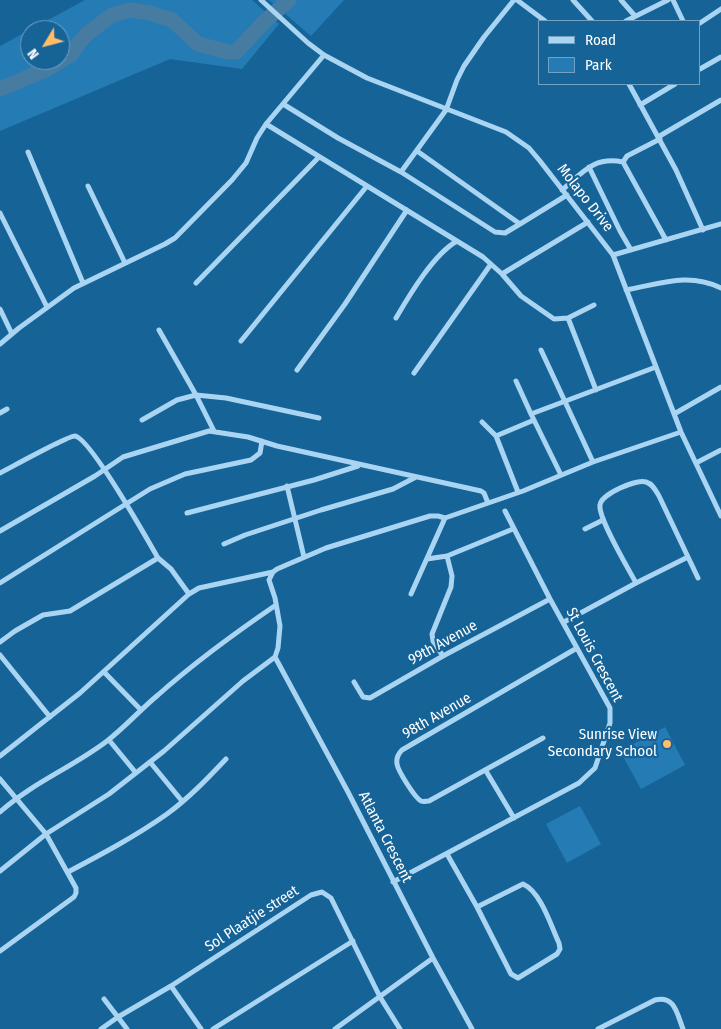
<!DOCTYPE html>
<style>
body{margin:0}
#map{position:relative;width:721px;height:1029px;overflow:hidden;background:#166398;font-family:"Fira Sans Condensed",sans-serif}
canvas{display:block}
.legend{position:absolute;left:538px;top:20px;width:162px;height:65px;box-sizing:border-box;background:#166398;border:1px solid #73a1c1;margin:0;padding:6px 9px;list-style:none;font-size:15px;color:#fff}
.legend li{display:flex;align-items:center;gap:10px;height:25px}
.legend b{width:25px;border:1px solid #73a1c1}
.north{position:absolute;left:20px;top:20px;width:50px;height:50px;box-sizing:border-box;background:#166398;border:1px solid #73a1c1;border-radius:50%;rotate:233deg;font-size:14px;font-weight:700;line-height:20px;text-align:center;color:#fff}
.north::after{content:'';display:block;margin:auto;width:18px;height:22px;background:#ffbd6a;clip-path:polygon(50% 0,100% 100%,50% 72%,0 100%)}
</style>
<div id="map">
<canvas width="721" height="1029"></canvas>
<ul class="legend">
<li><b style="height:6px;background:#a9d5f2"></b>Road</li>
<li><b style="height:14px;background:#257cb5"></b>Park</li>
</ul>
<div class="north">N</div>
</div>
<script>
const ctx = document.querySelector('canvas').getContext('2d');
ctx.lineJoin = 'round';
function fill(path, color) { ctx.fillStyle = color; ctx.fill(path, 'evenodd'); }
function stroke(path, color, width, dash) { ctx.strokeStyle = color; ctx.lineWidth = width; ctx.lineCap = dash ? 'butt' : 'round'; ctx.setLineDash(dash || []); ctx.stroke(path); }
function write(font, color, halo, rows, align = 'center') {
  ctx.font = font + ' "Fira Sans Condensed",sans-serif'; ctx.lineWidth = 4.5; ctx.setLineDash([]); ctx.textBaseline = 'middle'; ctx.strokeStyle = halo; ctx.fillStyle = color; for (const [text, x, y, turn = 0] of rows) {
    ctx.save(); ctx.translate(x, y); ctx.rotate((+turn || 0) * Math.PI / 180); ctx.textAlign = isNaN(turn) ? turn : align; if (halo) ctx.strokeText(text, 0, 0); ctx.fillText(text, 0, 0); ctx.restore();
  }
}
const green = new Path2D(`
 M85 0H252L279 24 242 69 170 59 0 131V46ZM30 30H60V60H30Z
 M269 0H344L311 36Z
 M665 727 685 765 641 789 620 751Z
 M580 806 601 844 567 863 546 824Z`);
const river = new Path2D(`
 M0 89 47 69 72 54 78 44 87 34 112 15 130 10 150 13 172 20 198 44 228 52H236L266 20 289 0`);
const minor = new Path2D(`
 M261 0 308 43 324 55 367 78 506 132 529 148 540 161 613 255 681 432 721 516
 M517 0 545 21
 M573 0 592 21
 M621 0 635 16
 M673 0 683 21
 M626 21 668 0
 M700 23 721 9
 M700 69 721 57
 M629 84 676 170 703 230
 M283 104 338 138 401 172 446 110 457 80 464 66 484 37 514 0
 M640 105 675 84
 M266 124 483 257 502 274 521 296 554 319 568 318
 M658 137 721 100
 M660 139 627 156 623 162 666 240
 M417 151 520 224 567 195
 M28 152 83 283
 M589 167 620 231 631 250
 M401 172 495 232 505 233 520 224
 M88 186 125 263
 M562 190C583 172 594 156 623 162
 M0 213 47 307
 M613 255 721 224
 M502 274 588 222
 M196 283 319 157
 M626 290C660 284 688 272 721 288
 M594 305 568 318 596 390
 M0 309 12 334
 M396 318C410 294 434 254 457 241
 M159 330 196 395 214 431
 M241 341 367 186
 M0 344 19 328 74 288 165 244 175 238 232 180 246 163 257 138 266 124 324 55
 M541 350 593 462
 M297 370 345 304 407 210
 M414 373 491 264
 M516 381 531 414
 M0 413 7 409
 M674 414 721 387
 M142 420 177 400 196 395 226 398 319 418
 M482 422 496 436 518 492
 M496 436 534 420
 M696 463 721 450
 M0 473C10 468 69 435 75 436 91 439 147 539 158 558L171 569 189 594
 M561 475 531 414 656 367
 M287 486 304 557
 M187 513 314 480 358 466
 M585 529 603 520
 M0 531 95 476 123 457 209 431 248 437 277 446 481 491 484 493 488 503
 M224 544 245 535 321 510 393 489 416 477
 M427 559 447 556 513 529
 M0 583 150 489 185 474 251 460 260 453 262 441
 M636 583C628 568 598 518 600 505 601 494 636 479 646 482 653 484 656 491 659 496L698 578
 M411 594 445 518
 M564 622 636 583 688 557
 M0 642 15 631 43 615 70 611 158 558
 M0 655 50 717
 M443 656 433 641 432 634 451 587 452 576 447 556
 M275 657 348 792 433 958 472 1029
 M104 672 141 710
 M354 682 363 697 370 698 443 656 550 599
 M543 738 429 801C426 801 424 802 421 801 415 798 398 771 397 764 396 758 398 754 402 750L577 648
 M109 740 136 773
 M0 756 80 693 189 594 199 588 273 572
 M150 762 182 801
 M486 771 514 818
 M0 779 46 834 76 888V893L74 897 0 951
 M0 812C32 783 73 767 107 741 125 727 141 709 158 695 195 662 235 633 276 605
 M447 854 477 907 511 974 518 978 557 954 560 949 559 943C551 926 541 892 523 884L477 907
 M0 871 46 834 109 794 164 751 243 681 275 657 278 648 280 626 275 598 269 580 273 572 277 569 326 548 430 516H438L445 518 523 491 593 462 681 432
 M68 872C102 854 136 836 167 814 189 798 208 778 226 759
 M393 882 579 783 595 768 610 723V708L550 599 505 511
 M171 986 201 1029
 M104 999 127 1029
 M101 1029 118 1017 171 986 311 895 322 892 331 898 380 997 400 1029
 M213 1029 353 941
 M335 1029 433 958
 M598 1029 655 1000C675 995 677 1014 683 1029`);
const markers = [
 [667,744,5,"#ffbd6a"]
];
const streetNames = [
 ["Molapo Drive",585,198,52],
 ["99th Avenue",443,643,-29],
 ["St Louis Crescent",594,655,62],
 ["98th Avenue",437,716,-30],
 ["Atlanta Crescent",385,837,63],
 ["Sol Plaatjie street",252,919,-33]
];
const poiNames = [
 ["Sunrise View",657,735],
 ["Secondary School",657,752]
];
fill(green, '#257cb5');
stroke(river, '#477ca2', 15);
stroke(minor, '#a9d5f2', 5);
for (const [x, y, r, color] of markers) { const dot = new Path2D(); dot.arc(x, y, r, 0, 2 * Math.PI); ctx.fillStyle = color; ctx.fill(dot); stroke(dot, '#166398', 2); }
write('15px', '#fff', '#166398', streetNames);
write('15px', '#fff', '#166398', poiNames, 'right');
</script>
